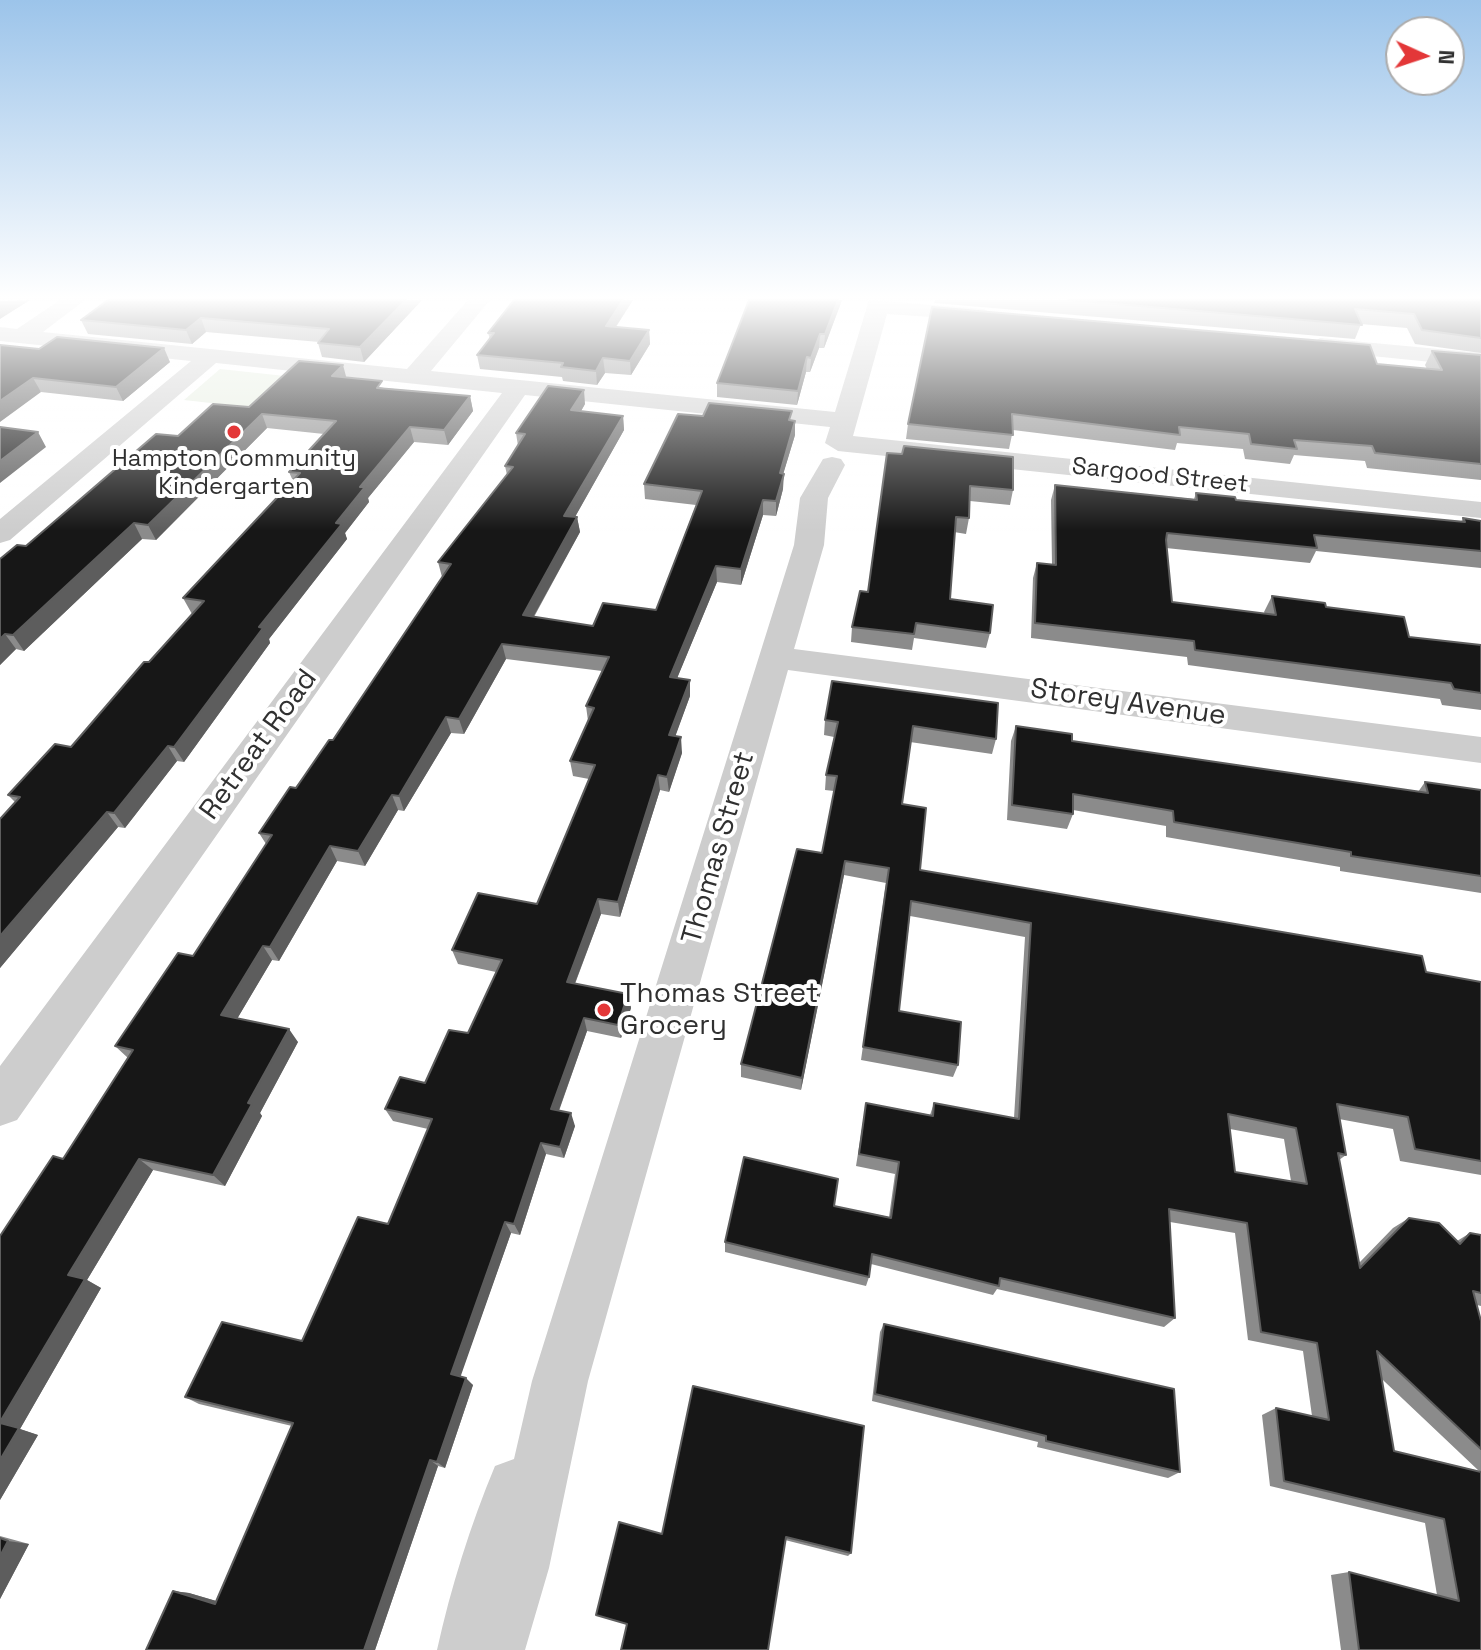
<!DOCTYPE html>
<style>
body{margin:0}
#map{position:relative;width:1481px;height:1650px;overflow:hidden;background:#fff;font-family:"Space Grotesk",sans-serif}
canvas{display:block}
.north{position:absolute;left:1385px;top:16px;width:80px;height:80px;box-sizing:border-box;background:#fff;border:2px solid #acacac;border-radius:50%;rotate:93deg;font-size:22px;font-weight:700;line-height:32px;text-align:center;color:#303030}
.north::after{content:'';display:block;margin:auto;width:28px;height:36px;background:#e33738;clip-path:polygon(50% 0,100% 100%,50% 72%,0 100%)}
</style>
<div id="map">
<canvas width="1481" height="1650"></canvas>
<div class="north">N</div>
</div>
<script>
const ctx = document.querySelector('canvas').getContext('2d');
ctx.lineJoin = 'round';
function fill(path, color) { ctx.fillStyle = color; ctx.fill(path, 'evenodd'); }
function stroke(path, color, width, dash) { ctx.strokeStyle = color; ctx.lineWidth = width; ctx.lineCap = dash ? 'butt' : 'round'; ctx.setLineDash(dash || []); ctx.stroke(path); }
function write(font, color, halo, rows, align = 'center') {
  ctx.font = font + ' "Space Grotesk",sans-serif'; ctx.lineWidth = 8; ctx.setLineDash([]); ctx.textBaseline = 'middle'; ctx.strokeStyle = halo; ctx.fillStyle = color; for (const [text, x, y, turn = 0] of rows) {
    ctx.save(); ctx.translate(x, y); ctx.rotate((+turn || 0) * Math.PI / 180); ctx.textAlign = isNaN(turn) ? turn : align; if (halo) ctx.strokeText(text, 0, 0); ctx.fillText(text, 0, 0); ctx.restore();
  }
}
const green = new Path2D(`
 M220 369 350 383 318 415 184 400Z`);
const minor = new Path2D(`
 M60 300H85L43 332 407 369 468 300H490L431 371 835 412 869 300 984 309 995 316 992 321 887 314 853 436 1481 502V518L838 451 825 443 830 427 525 395 17 1120 0 1126V1066L502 393 216 363 10 540 0 543V519L191 361 0 341V327L17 329Z
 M1320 338 1481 353V367L1312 350 1309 345Z
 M832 457 841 459 845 465 828 498 824 545 794 649 1481 737V763L788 670 588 1381 549 1568 525 1650H437C451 1587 470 1526 495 1466L514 1459 532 1381 794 545 800 498 823 459Z`);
const wall = new Path2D(`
 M108 300H422L364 362 322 357 318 343 319 342 206 332 192 344 88 334 81 320Z
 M514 300H633L616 327 649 330 650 344 631 375 605 373 597 385 563 381 562 377 480 369 477 355 490 339 488 333Z
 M749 300H842L824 348H819L810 372H806L797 405 717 397V383Z
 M935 300H1481V353L1415 344 1407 328 1361 324 1355 339 934 303Z
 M0 345 170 362 123 401 41 392Z
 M1432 351 1481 355V480L1367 468 1365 461 1294 455 1290 464 1245 459 1243 449 1177 443 1175 450 1013 430 1009 449 906 439 908 424 1377 364 1427 369 1425 365Z
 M346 378 384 388 470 396 473 411 448 445 414 442 368 498 369 502 345 533 347 539 269 639 270 643 184 762 177 761 125 828 118 827 0 968V819L15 802 8 795 71 747 192 614 183 598 293 481 289 472 324 434 267 428 156 540 142 539 24 651 16 649 0 665V559L26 546 178 436 249 407Z
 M585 404 581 411 623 416 624 430 575 517H577L580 532 534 617 593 626 656 610 696 505 645 499 644 484 703 416 795 421V435L783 474V489L776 516 763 515 741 585 717 582 677 678 690 680V696L675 736 682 753 669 792 660 790 620 917 601 914 575 984 628 994 631 1008 621 1038 587 1031 559 1111 575 1126 564 1158 546 1154 520 1235 511 1233 460 1376 473 1385 445 1468 438 1466 375 1650 173 1591 189 1593 216 1601 292 1426 199 1404 185 1397 302 1341 388 1224 428 1129 393 1121 385 1109 425 1083 468 1033 496 972 458 964 452 950 537 904 589 779 573 776 570 761 588 721 586 706 602 671 506 659 464 734 451 733 404 811 398 810 365 866 337 861 279 961 272 960 237 1019 298 1042 260 1113 262 1116 225 1186 153 1170 87 1280 101 1288 20 1429 38 1435 0 1500 63 1159 128 1058 115 1046 193 956 266 844 259 833 333 740 442 577 438 562 507 475 505 466 518 446 516 433Z
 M887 453 1013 490 1010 505 970 501 969 518 966 534 954 532 950 599 990 633 986 648 914 638 912 650 851 642 852 627 868 592Z
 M1055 485 1194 499 1196 493 1236 500 1461 522 1463 518 1481 521V568L1316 551 1310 563 1166 548 1172 602 1265 614 1264 612 1272 596 1326 607 1409 637 1481 645V710L1442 705 1440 699 1188 665 1187 657 1031 638 1033 578 1037 563 1052 565 1051 500Z
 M832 681 996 739 992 754 910 742 902 804 920 870 1426 972 1481 982V1175L1400 1161 1393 1129 1339 1119 1346 1155 1339 1160 1359 1263 1393 1228 1409 1218 1457 1241 1470 1233 1481 1235V1306L1477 1305 1481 1321V1650H1341L1331 1575 1349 1572 1437 1595 1425 1523 1270 1486 1262 1415 1276 1408 1312 1416 1303 1351 1248 1340 1235 1233 1170 1222 1175 1318 1164 1327 997 1289 993 1295 871 1264 869 1277 866 1286 725 1252V1242L834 1206 889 1217 895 1174 856 1166 866 1103 930 1115 934 1103 1014 1118 1025 937 910 916 899 1011 958 1065 953 1077 861 1060 886 883 844 875 801 1090 741 1077V1064L822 853 834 791 825 790 826 775 834 737 824 735 825 720ZM1230 1129 1284 1139 1291 1181 1235 1172ZM1382 1379 1385 1382 1479 1471 1394 1451Z
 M1016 726 1072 741 1418 792 1425 782 1481 790V893L1340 871V867L1166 837V826L1073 810V814L1067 829 1007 820 1011 741Z
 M884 1324 1180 1472 1168 1478 1037 1447 1038 1442 872 1401 880 1332Z
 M693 1386 851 1553 848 1556 785 1540 662 1534Z
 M0 1536 29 1544 0 1599Z`);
const shadedWall = new Path2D(`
 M30 300 0 319V301Z
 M406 300H422L364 362 360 347Z
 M623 300H633L607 340 606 326Z
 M838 300H842L824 348 825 334Z
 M201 318 206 332 192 344 186 330Z
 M649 330 650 344 631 375 630 361Z
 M820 334 819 348 810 372 811 358Z
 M164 348 170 362 123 401 116 387Z
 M807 357 806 372 797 405 798 391Z
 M603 358 605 373 597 385 596 371Z
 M343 365 347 380 332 376Z
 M33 378 41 392 0 422V401Z
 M584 390 585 404 573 425 571 410Z
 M470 396 473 411 448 445 444 430Z
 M262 414 267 428 156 540 148 525Z
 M623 416 624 430 567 531 564 516Z
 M795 421V435L779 488 780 473Z
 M410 427 414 442 368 498 369 502 345 533 347 539 269 639 270 643 184 762 174 747 259 627 336 523 360 487Z
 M38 432 46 447 0 483V461Z
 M784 474 783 489 776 516V501Z
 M763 500V515L741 585V569Z
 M577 517 580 532 526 630 523 615Z
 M134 523 142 539 24 651 13 635Z
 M716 566 717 582 671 693 670 677Z
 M5 634 16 649 0 665V639Z
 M502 644 506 659 464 734 459 719Z
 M690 680V696L670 751 669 735Z
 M446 717 451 733 404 811 399 796Z
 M681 737 682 753 669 792 667 777Z
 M168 746 177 761 125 828 114 813Z
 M658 775 660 790 620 917 618 902Z
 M392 795 398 810 365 866 358 851Z
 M107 812 118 827 0 968V936Z
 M330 846 337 861 279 961 270 947Z
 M845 861 844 875 801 1090 802 1078Z
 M598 899 601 914 570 996 567 982Z
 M263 946 272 960 231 1029 221 1015Z
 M628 994 631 1008 621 1038 618 1025Z
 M584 1018 587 1031 555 1121 551 1109Z
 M289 1029 298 1042 260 1113 262 1116 225 1186 213 1175 248 1103Z
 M571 1113 575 1126 564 1158 560 1147Z
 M541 1143 546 1154 520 1235 514 1224Z
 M139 1159 153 1170 87 1280 101 1288 20 1429 38 1435 0 1500V1423L68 1275Z
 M505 1222 511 1233 459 1381 451 1374Z
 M466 1378 473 1385 445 1468 437 1462Z
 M430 1460 438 1466 375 1650H364Z
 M8 1541 29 1544 0 1599V1556Z
 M173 1591 189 1593 230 1605 215 1604Z`);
const building = new Path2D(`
 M108 300H406L360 347 318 343 329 329 201 318 186 330 81 320Z
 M514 300H623L606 326 649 330 630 361 603 358 596 371 561 367 563 363 477 355 494 333H488Z
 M749 300H838L825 334H820L811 358 807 357 798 391 717 383Z
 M1069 300H1481V338L1422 330 1414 314 1355 309 1362 325Z
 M932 307 1370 345 1377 364 1442 370 1432 351 1481 355V464L1375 453 1372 446 1294 440 1297 449 1251 444 1249 434 1179 427 1180 435 1012 414 1013 435 908 424Z
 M57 337 164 348 116 387 33 378 0 401V345L39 349Z
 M299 361 343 365 332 376 382 381 377 388 470 396 444 430 410 427 360 487H365L336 523 342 524 259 627 263 628 174 747 168 746 114 813 107 812 0 936V819L20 797 8 795 55 744 71 747 144 662H149L204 601 183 598 300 473 289 472 336 421 262 414 148 525 134 523 13 635 5 634 0 639V559L17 545 26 546 156 434 178 436 213 404 249 407Z
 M548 386 584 390 571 410 623 416 564 516 577 517 523 615 593 626 603 603 656 610 702 491 644 484 678 414 703 416 709 403 792 411 789 420 795 421 780 473 784 474 776 501 763 500 741 569 716 566 670 677 690 680 669 735 681 737 667 777 658 775 618 902 598 899 567 982 628 994 618 1025 584 1018 551 1109 571 1113 560 1147 541 1143 514 1224 505 1222 451 1374 466 1378 437 1462 430 1460 364 1650H146L173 1591 215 1604 293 1423 185 1397 222 1322 302 1341 358 1217 388 1224 432 1119 385 1109 400 1077 425 1083 449 1030 468 1033 502 960 452 950 478 893 537 904 595 765 570 761 594 708 586 706 609 657 502 644 459 719 446 717 399 796 392 795 358 851 330 846 270 947 263 946 221 1015 289 1029 248 1103 252 1104 213 1175 139 1159 68 1275 85 1279 0 1422V1236L53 1156 63 1159 133 1050 115 1046 178 953 193 956 272 835 259 833 290 787 296 788 329 740H333L451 564 438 562 513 467 505 466 525 434 516 433Z
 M0 427 38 432 0 461Z
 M904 446 1013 457V490L970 486 969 518 956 517 950 599 993 605 990 633 916 623 914 634 852 627 860 591 868 592 887 453 902 454Z
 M1055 485 1197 500 1196 493 1235 497 1236 500 1465 522 1463 518 1481 521V551L1314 535 1317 548 1167 533 1166 540 1172 602 1276 615 1272 596 1325 603 1326 607 1404 617 1409 637 1481 645V693L1454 689 1451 683 1195 650 1194 641 1035 623 1037 563 1056 565Z
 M832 681 998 703 996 739 913 726 902 804 926 808 920 870 1422 956 1426 972 1481 982V1161L1415 1149 1408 1117 1337 1104 1346 1155 1338 1153 1360 1268 1409 1218 1439 1223 1460 1244 1470 1233 1481 1235V1293L1473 1291 1481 1321V1449L1377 1351 1394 1451 1481 1472V1650H1359L1349 1572 1459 1601 1444 1519 1284 1481 1276 1408 1329 1420 1317 1343 1261 1332 1247 1223 1169 1209 1175 1318 1000 1278 999 1286 872 1254 869 1277 725 1242 744 1157 838 1179 834 1206 891 1218 899 1162 859 1154 866 1103 933 1116 934 1103 1019 1119 1031 923 911 901 899 1011 961 1022 958 1065 863 1047 889 868 845 861 802 1078 741 1064 797 849 822 853 837 776 826 775 838 722 825 720ZM1228 1114 1296 1128 1307 1184 1235 1172Z
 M1016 726 1072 734V741L1428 793 1425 782 1481 790V876L1351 856V852L1174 822 1173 811 1073 794V814L1012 805Z
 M884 1324 1174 1389 1180 1472 1046 1441V1436L875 1394Z
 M693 1386 864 1426 851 1553 786 1537 768 1650H621L627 1624 596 1615 619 1522 662 1534Z
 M0 1423 19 1428 0 1460Z
 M0 1538 8 1541 0 1556Z`);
const markers = [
 [234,432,8,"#e33738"],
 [604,1010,8,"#e33738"]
];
const farPoinames = [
 ["Hampton Community",234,459],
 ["Kindergarten",234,487]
];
const farStreetnames = [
 ["Sargood Street",1160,476,6]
];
const streetNames = [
 ["Storey Avenue",1128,703,8],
 ["Retreat Road",259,745,-54],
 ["Thomas Street",719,848,-74]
];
const poiNames = [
 ["Thomas Street",620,994],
 ["Grocery",620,1026]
];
fill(green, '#e5eddf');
fill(minor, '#cdcdcd');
fill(wall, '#8b8b8b');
fill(shadedWall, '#5d5d5d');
fill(building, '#171717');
stroke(building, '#5d5d5d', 2);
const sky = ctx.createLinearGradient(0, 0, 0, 531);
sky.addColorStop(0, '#9cc4ea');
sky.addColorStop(0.56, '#fff');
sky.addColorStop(1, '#ffffff00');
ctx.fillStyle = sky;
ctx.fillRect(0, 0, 1481, 531);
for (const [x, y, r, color] of markers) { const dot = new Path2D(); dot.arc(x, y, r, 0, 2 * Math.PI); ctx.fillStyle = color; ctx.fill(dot); stroke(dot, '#fff', 3); }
write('24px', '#303030', '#fff', farPoinames);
write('24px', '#303030', '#fff', farStreetnames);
write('28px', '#303030', '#fff', streetNames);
write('28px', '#303030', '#fff', poiNames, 'left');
</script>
